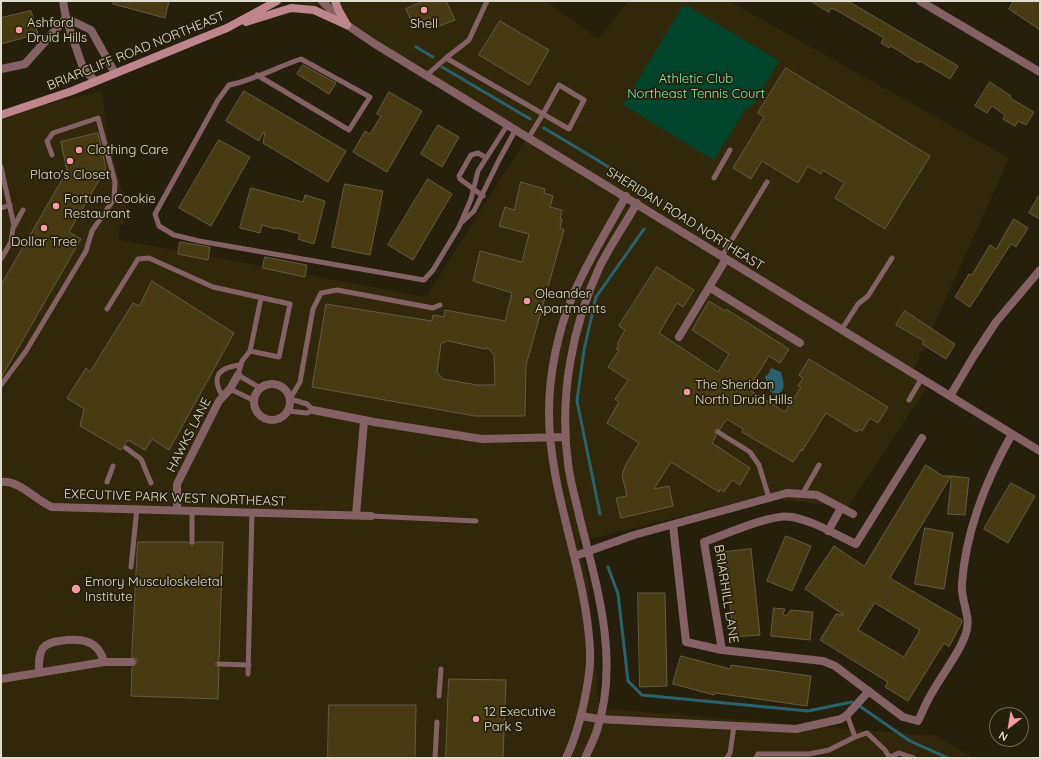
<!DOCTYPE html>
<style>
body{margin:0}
#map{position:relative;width:1041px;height:759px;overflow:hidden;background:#261f0b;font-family:Quicksand,sans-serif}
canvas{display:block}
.frame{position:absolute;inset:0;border:2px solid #e0dccf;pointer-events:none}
.north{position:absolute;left:989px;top:707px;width:40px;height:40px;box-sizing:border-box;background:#261f0b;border:1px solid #706b59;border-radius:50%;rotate:211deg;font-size:11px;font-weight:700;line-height:16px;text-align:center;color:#e0dccf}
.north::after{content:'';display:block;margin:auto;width:14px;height:18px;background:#f49aa2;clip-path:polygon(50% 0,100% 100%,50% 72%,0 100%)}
</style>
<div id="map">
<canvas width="1041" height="759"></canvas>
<div class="frame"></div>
<div class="north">N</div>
</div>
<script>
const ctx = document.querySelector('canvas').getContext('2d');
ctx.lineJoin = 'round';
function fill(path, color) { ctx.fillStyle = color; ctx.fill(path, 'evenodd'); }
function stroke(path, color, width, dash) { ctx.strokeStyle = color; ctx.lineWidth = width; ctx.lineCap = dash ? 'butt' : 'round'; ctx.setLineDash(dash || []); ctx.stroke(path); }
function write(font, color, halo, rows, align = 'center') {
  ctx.font = font + ' Quicksand,sans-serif'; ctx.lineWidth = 3.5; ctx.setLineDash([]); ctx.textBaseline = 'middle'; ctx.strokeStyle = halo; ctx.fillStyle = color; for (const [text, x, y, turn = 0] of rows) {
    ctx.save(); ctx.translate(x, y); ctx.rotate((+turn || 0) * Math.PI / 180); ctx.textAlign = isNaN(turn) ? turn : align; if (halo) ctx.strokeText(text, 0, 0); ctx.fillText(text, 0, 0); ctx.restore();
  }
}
const built = new Path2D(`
 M300 1H546L598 39 628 1H729L1009 158 912 374 929 384 848 507 760 497 578 542 588 581 599 708 936 736 973 758H1V115L102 91 108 139 128 215 119 229 120 240 426 297 527 137Z`);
const green = new Path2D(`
 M684 4 779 61 752 106 746 108 714 160 623 105Z`);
const water = new Path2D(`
 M771 368 781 372C783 381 787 389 778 394 768 394 767 385 765 376L768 375Z`);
const stream = new Path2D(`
 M416 47 433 57
 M442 67 530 119
 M544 128 599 161 651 195
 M600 514 577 401 584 350 596 297 644 229
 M608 567 618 594 628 681 642 695 808 711 852 702
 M861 707 910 741 948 758`);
const building = new Path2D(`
 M114 1H169L165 18 113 4Z
 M424 1H446L455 20 434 28 429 17 413 25 406 9Z
 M811 1H848L958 66 950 79 920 61 918 63 891 46 889 48 881 43 884 38 838 11 831 8 829 12Z
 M1014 1H1040V30L1009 9Z
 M31 11 38 34 1 44V18Z
 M500 21 549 50 529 85 479 55Z
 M303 65 336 83 329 94 297 74Z
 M786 68 930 156 885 229 835 198 844 183 823 170 821 174 808 166 798 183 762 161 751 179 733 168 764 117 758 113Z
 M990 82 1011 96 1010 98 1034 112 1026 125 1018 121 1015 126 1003 119 1005 115 992 106 987 113 975 106Z
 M244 91 346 151 328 182 263 143 265 133H263L259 141 226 121Z
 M389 92 422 111 387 172 353 152 365 131 370 134 381 116 377 114Z
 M438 125 459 137 442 167 421 154Z
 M98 133 106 168 69 232 81 239 1 378V285L67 171 61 142Z
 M219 140 250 157 211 226 179 208Z
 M428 179 452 194 413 260 388 245Z
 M521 182 545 189 544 193 553 196 550 207 562 210 560 219H562L560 228 564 230 526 365 525 416H475L312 387 326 304 432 321 433 315 444 317 445 310 505 321 512 293 473 281 480 251 522 262 529 234 499 226 505 207 514 210ZM448 341 485 349 488 348 494 355 495 385H477L443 379 437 372 441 344Z
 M345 184 383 191 370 255 332 247Z
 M251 188 303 202 305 195 325 201 314 244 298 239 300 234 277 228 276 229 262 225 260 233 240 228Z
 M1040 194V219L1029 213Z
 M1014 219 1028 228 1016 247 1011 244 970 307 955 297 969 274 972 275 990 245 996 249Z
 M180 242 210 247 208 260 178 254Z
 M265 257 307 265 305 277 263 268Z
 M657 267 694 290 683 307 677 303 659 333 718 372 729 354 692 330 709 301 725 311 726 309 789 349 780 363 769 356 748 389 785 412 801 387 798 386 803 378 799 375 809 359 888 407 878 423 870 418 862 431 859 429 857 432 826 413 802 451 801 450 793 462 742 432 743 429 727 419 720 429 714 430 716 436 712 443 750 468 740 485 732 480 724 492 720 489 719 492 671 462 654 489 669 486 673 506 621 518 616 498 627 496 622 475 626 464 639 443 607 423 619 402 615 399 628 380 608 367 619 350 616 349 619 345 617 344 625 330 619 326Z
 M152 281 234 333 169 450 152 439 145 450 128 440 121 450 80 426 84 409 67 398 86 368 90 372 133 303 139 306Z
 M905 311 955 344 946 359 922 344 924 341 896 325Z
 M926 465 943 476H951L890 578 962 620V622L949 647 944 643 908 701 885 687 888 682 820 640 836 614 844 615 805 589 834 546 864 566ZM875 603 920 630 904 657 858 630Z
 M952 476 969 478 965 515 948 514Z
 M1011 483 1035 496 1008 543 984 529Z
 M925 528 953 533 944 589 915 584Z
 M786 536 811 546 792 591 767 581Z
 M138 542H188L192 546 196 542H223L219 660 215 664 219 668 218 699 131 696 132 668 137 662V659L132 657Z
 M751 549 760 635 733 637 725 552Z
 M638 593H665L667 686 640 687Z
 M774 608 785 609 783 614 786 616 791 610 813 612 810 640 771 636Z
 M681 656 730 669 731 665 811 676 807 706 715 693 714 695 673 684Z
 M449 679 506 680 503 758H446Z
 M329 705H416L415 758H328Z`);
const lane = new Path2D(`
 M446 58 469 40 487 1
 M257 75 349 130 370 97 301 59C277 67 254 80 229 85L218 100 155 214 159 226 174 235 199 241 424 280 433 270 459 227 471 199 478 171 508 124
 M427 75 446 58 543 114 529 137
 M559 85 584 100 569 129 543 114Z
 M1 167 14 226
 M714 178 730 150
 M483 196 460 179 459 176 471 155 478 153 485 157
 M1 208 10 205
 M462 222 474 211 499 160 516 129
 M722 256 767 182
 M1 259 11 242 13 228 23 210
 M107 309 138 259 149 258 213 287 290 304 279 357 250 351 261 298
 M842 329 858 304 868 296 892 258
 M250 351 242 361 238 375 260 388
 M1 385 26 351 86 251 92 231 114 199 115 182 98 118 53 133 47 141 52 155
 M230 389 253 400
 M223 397C210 376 219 367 241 365
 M909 400 922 378
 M288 411 307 413 313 410 307 404 290 399 300 382 313 309 321 293 337 290 433 308 440 305
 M718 432 750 452 759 465 769 498
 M126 448 141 459 151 483
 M107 482 113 466
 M803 493 819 465
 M371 516 476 521
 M192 542V510
 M131 567 137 508
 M219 664 249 665
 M248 674 252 512
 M439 696 441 669
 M847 715 855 737 867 733 885 750 890 758
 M890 757 899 753 914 758
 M435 758 437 722
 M727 758 730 753 734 726
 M756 758 758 754H809L829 750 855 737`);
const street = new Path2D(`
 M63 1 66 18 83 68 95 81
 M322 1 347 25 375 44 1040 451
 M920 1 1040 72
 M66 18 91 30 115 73
 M1 69 25 64 66 18
 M709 287 800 343
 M679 337 726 259
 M254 402a18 18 0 1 1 36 0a18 18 0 1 1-36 0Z
 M950 396 975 354 996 322 1040 270
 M313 410 374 422 482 439 566 437
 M922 438 856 544C836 535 814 521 792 517 772 513 724 535 704 542L722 650 823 661 835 666 903 717 918 721C923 711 927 700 933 691 943 673 958 655 965 636 973 617 960 602 962 583 966 530 986 480 1012 434
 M1 482C20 480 35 500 52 507L371 516
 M177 510V484L219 401 230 389 238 375
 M356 515 364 421
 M673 525 686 642 722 650
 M828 531 841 508
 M575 556 634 535 787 493 817 495 853 514
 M39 673C39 665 38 655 43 648 47 643 53 642 59 641 80 638 98 639 104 662
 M1 679 104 662H132
 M581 716 599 719 796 729 841 719 847 715 869 691
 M566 758C574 742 579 724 583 707 587 688 591 669 590 650 586 569 549 494 549 412 549 374 558 330 573 295 588 260 608 229 626 196
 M585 758C589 749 594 740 597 730 620 660 597 587 580 519 576 501 570 482 568 463 559 397 572 326 600 266 611 244 625 224 637 203`);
const secondary = new Path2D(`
 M335 1 339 11 347 25
 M246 22 291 8 314 10 347 25
 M1 115 72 91 207 36 227 28 277 1`);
const markers = [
 [424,10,4,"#f49aa2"],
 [19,30,4,"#f49aa2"],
 [79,150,4,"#f49aa2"],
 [70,161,4,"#f49aa2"],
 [56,206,4,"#f49aa2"],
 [44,228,4,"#f49aa2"],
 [527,301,4,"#f49aa2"],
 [687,392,4,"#f49aa2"],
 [76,589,5,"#f49aa2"],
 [476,719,4,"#f49aa2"]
];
const poiNames = [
 ["Ashford",27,23],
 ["Druid Hills",27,38],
 ["Shell",424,24,"center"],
 ["Clothing Care",87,150],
 ["Plato's Closet",70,175,"center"],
 ["Fortune Cookie",64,199],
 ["Restaurant",64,214],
 ["Dollar Tree",44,242,"center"],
 ["Oleander",535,294],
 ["Apartments",535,309],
 ["The Sheridan",695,385],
 ["North Druid Hills",695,400],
 ["Emory Musculoskeletal",85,582],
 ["Institute",85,597],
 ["12 Executive",484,712],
 ["Park S",484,727]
];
const streetNames = [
 ["BRIARCLIFF ROAD NORTHEAST",136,51,-22],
 ["SHERIDAN ROAD NORTHEAST",685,219,32],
 ["HAWKS LANE",189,435,-63],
 ["EXECUTIVE PARK WEST NORTHEAST",175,498,2],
 ["BRIARHILL LANE",726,594,81]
];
const parkNames = [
 ["Athletic Club",696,79],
 ["Northeast Tennis Court",696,94]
];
fill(built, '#31280c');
fill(green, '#00452b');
fill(water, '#29616d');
stroke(stream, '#29616d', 3);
fill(building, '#493b11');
stroke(building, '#635b45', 1);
stroke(lane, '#846164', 5);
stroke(street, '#846164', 8);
stroke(secondary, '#be868c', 8);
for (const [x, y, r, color] of markers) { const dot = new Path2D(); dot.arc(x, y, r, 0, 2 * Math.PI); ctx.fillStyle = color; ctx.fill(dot); stroke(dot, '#261f0b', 1.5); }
write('13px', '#e0dccf', '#261f0b', poiNames, 'left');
write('13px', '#e0dccf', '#261f0b', streetNames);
write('13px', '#7ff2ba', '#261f0b', parkNames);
</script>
